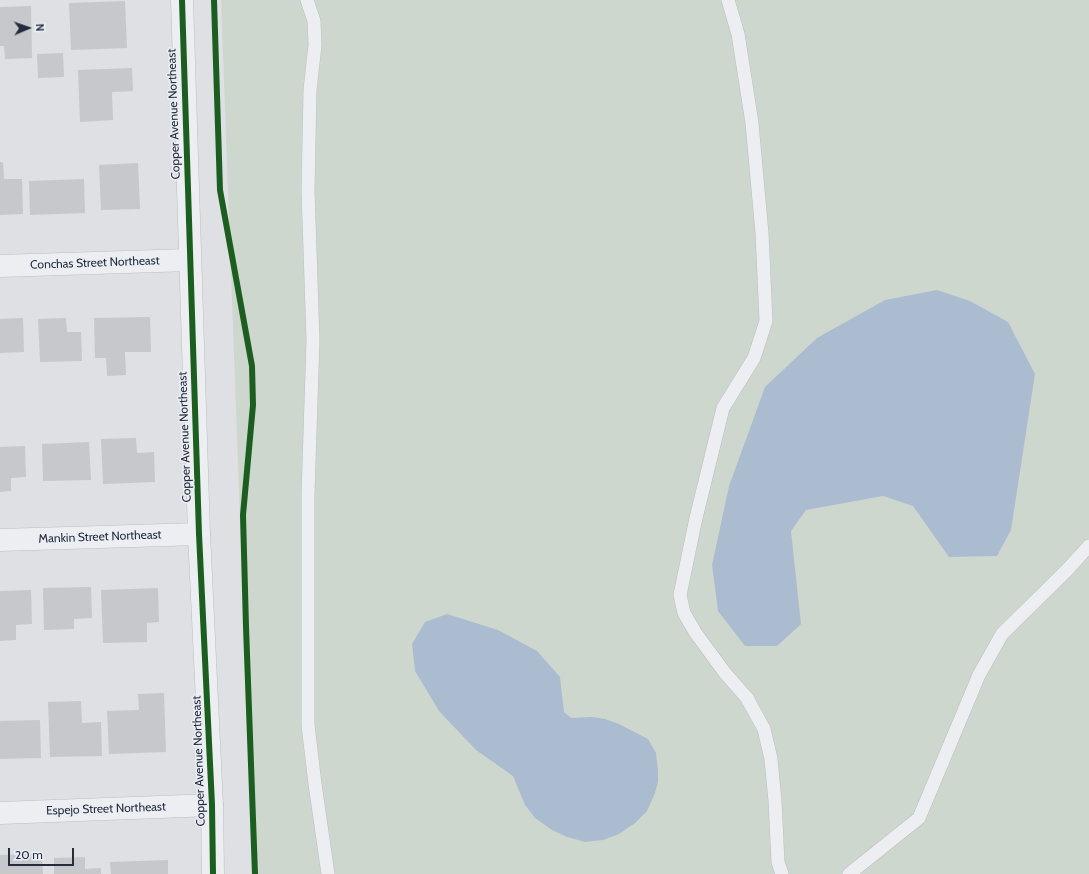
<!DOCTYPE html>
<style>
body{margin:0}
#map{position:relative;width:1089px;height:874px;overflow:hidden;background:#dee0e3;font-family:Cabin,sans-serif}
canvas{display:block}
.north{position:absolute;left:8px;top:8px;width:40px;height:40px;-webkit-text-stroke:3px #ebeef4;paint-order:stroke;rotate:88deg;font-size:11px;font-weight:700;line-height:16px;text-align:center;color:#252d3d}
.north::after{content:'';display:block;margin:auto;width:14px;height:18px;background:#252d3d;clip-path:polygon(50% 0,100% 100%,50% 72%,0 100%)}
.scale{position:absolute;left:8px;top:848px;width:66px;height:18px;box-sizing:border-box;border:2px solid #252d3d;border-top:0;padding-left:5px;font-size:12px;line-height:14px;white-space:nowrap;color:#252d3d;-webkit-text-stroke:3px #ebeef4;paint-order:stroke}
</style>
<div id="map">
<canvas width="1089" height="874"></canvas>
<div class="north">N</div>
<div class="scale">20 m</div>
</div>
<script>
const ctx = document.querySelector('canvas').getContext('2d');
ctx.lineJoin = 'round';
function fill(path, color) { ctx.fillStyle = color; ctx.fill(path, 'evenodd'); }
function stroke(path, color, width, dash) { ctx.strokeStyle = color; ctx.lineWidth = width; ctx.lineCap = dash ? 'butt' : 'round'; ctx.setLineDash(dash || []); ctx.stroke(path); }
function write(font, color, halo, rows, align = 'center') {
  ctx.font = font + ' Cabin,sans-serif'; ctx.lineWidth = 3; ctx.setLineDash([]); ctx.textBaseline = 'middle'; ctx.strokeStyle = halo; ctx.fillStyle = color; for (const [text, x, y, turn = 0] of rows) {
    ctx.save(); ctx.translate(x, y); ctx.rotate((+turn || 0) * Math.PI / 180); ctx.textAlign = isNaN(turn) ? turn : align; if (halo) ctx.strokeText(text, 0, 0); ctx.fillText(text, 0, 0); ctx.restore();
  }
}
const green = new Path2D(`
 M221 0H1089V874H253Z`);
const water = new Path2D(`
 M937 290 970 301 1008 322 1035 374 1011 530 997 556 949 557 913 506 883 496 806 510 791 531 801 624 777 646H745L718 611 712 565 729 486 765 387 817 338 885 300Z
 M447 614 498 630 537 651 560 677 564 712 571 718 592 717 605 719 619 724 648 739 656 753 658 770V782L655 793 647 811 635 823 619 834 603 840 585 842 567 837 552 830 535 818 525 805 513 776 476 750 439 711 415 671 412 644 425 622Z`);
const building = new Path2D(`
 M125 1 127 48 71 50 69 3Z
 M31 6 32 58 5 59 4 46H0V7Z
 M63 53 64 77 38 78 37 54Z
 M132 68 133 91 112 92 113 120 80 122 78 70Z
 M0 162H3L4 179H22L23 214 0 215Z
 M138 163 140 209 101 210 99 165Z
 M84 179 85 213 30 215 29 181Z
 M150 317 151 352H125L126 375 107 376 106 358H95L94 318Z
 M23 318 24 352 0 353V319Z
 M66 318 67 332H81L82 361 40 362 38 319Z
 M136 438 137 453 154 452 155 482 103 484 101 439Z
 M89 442 91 480 43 481 42 444Z
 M25 446 26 477 11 478V491L0 492V447Z
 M91 587 92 618 74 619V629L44 630 43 588Z
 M158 588 159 622 147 623V642L103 643 101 590Z
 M31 590 32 624 16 625V640L0 641V591Z
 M164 693 166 752 109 754 107 711 139 710 138 694Z
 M81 701 82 723 101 722 102 756 50 757 48 702Z
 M40 720 41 758 0 759V721Z
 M42 854 43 874H0V855Z
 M85 857V869L101 868V874H54V858Z
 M168 860V874H111L110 862Z`);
const service = new Path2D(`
 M307 0 314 21 315 45 310 90 308 190 313 340 308 494V725L315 784 328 874
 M728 0 738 34 752 123 762 233 766 321 754 358 723 408 696 518 680 595 684 613 695 632 725 673 747 698 764 729 771 759 775 801 778 862 782 874
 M849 874 919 818 979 675 1002 634 1067 570 1089 546`);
const minor = new Path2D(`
 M0 266 189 260
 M0 540 199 534
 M0 813 212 805`);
const tertiary = new Path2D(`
 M182 0 199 534 212 805 213 874`);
const cycleway = new Path2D(`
 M182 0 199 534 212 805 213 874
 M214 0 220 190 252 366 253 405 243 515 246 627 255 874`);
const streetNames = [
 ["Copper Avenue Northeast",174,114,-92],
 ["Conchas Street Northeast",95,263,-2],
 ["Copper Avenue Northeast",185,437,-92],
 ["Mankin Street Northeast",100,537,-2],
 ["Copper Avenue Northeast",199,761,-92],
 ["Espejo Street Northeast",106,809,-2]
];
fill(green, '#ced7ce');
fill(water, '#abbcd0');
fill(building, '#c6c8cc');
stroke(service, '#bcbec1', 14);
stroke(minor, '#bcbec1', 23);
stroke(tertiary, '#bcbec1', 23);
stroke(service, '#edeef1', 13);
stroke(minor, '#edeef1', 22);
stroke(tertiary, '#edeef1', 22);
stroke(cycleway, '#1b5e20', 6);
write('12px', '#252d3d', '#ebeef4', streetNames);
</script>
